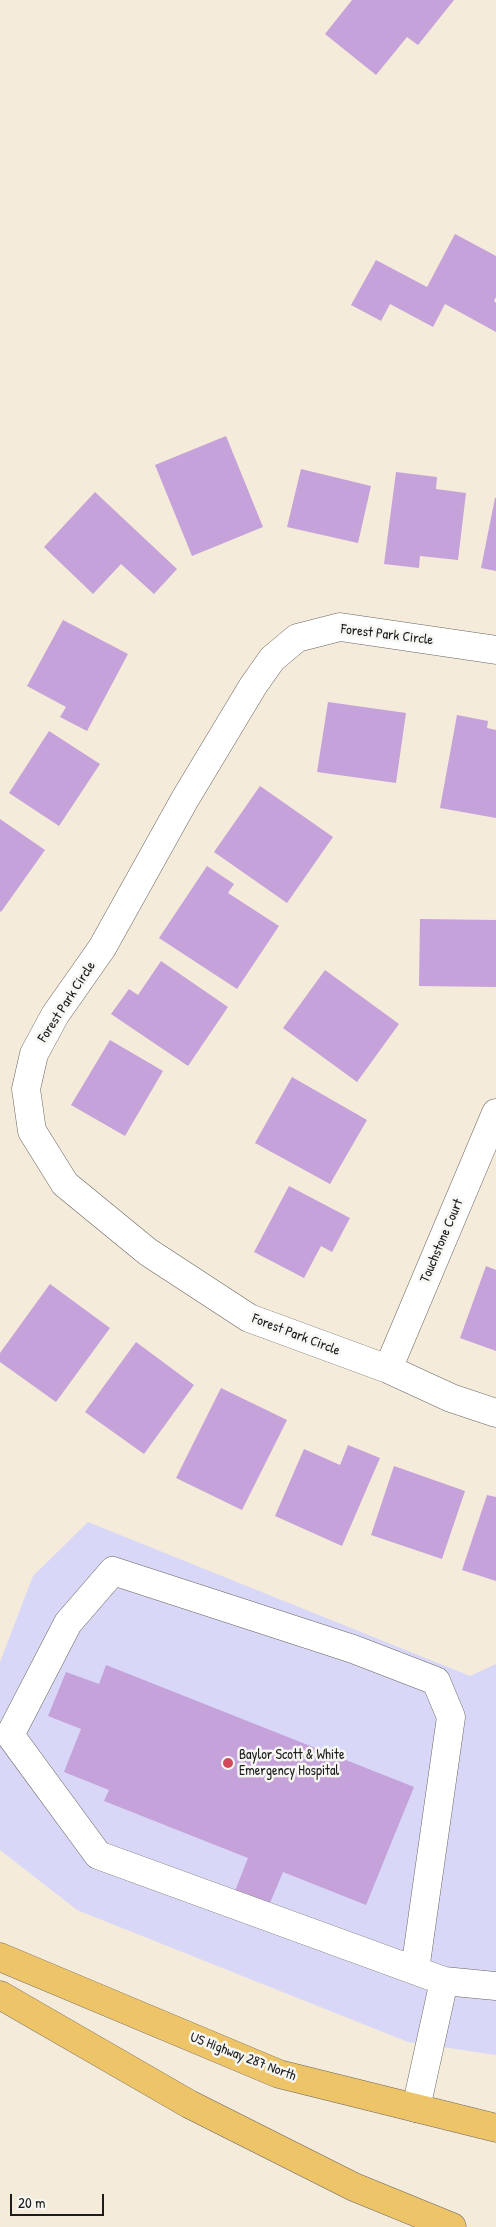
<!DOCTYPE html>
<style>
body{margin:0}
#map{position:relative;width:496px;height:2227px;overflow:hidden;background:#f4ebdb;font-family:"Patrick Hand",sans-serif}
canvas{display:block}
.scale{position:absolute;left:10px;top:2194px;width:94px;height:22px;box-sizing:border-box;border:2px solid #1c1c1c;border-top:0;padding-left:6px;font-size:15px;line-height:18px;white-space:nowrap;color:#1c1c1c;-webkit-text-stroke:4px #f6f6f2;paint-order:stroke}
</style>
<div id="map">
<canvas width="496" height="2227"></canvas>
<div class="scale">20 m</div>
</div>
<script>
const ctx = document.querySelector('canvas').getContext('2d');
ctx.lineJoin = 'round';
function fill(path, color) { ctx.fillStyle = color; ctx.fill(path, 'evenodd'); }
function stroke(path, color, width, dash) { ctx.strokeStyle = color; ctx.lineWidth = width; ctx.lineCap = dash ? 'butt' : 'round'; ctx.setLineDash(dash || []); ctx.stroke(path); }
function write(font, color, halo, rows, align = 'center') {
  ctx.font = font + ' "Patrick Hand",sans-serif'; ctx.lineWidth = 5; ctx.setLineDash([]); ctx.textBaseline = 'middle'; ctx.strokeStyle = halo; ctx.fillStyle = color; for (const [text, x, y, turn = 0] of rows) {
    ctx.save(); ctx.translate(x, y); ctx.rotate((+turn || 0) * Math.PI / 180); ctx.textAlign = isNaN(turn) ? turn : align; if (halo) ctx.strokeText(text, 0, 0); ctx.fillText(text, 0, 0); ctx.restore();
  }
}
const built = new Path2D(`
 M88 1522 470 1676 496 1664V2055L408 2042 77 1910 0 1850V1662L33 1576Z`);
const building = new Path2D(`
 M352 0H454L418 45 407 37 376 75 325 34Z
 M455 234 496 256V297L494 301 496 303V332L445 304 433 327 390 304 381 321 351 305 376 260 427 287Z
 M226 436 263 527 192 556 155 465Z
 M301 469 371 486 358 543 287 527Z
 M396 472 437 477 436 489 466 493 458 560 420 556 419 568 384 564Z
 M95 492 177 569 154 594 121 564 93 594 44 547Z
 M495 498H496V571L481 568Z
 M63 620 128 654 87 731 60 717 66 707 27 686Z
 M328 702 406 713 396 783 317 772Z
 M457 715 488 721 487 728 496 730V818L440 808Z
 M49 731 100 764 59 826 9 793Z
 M260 786 333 837 287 903 214 852Z
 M0 819 45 850 1 912 0 911Z
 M207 866 234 884 228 893 279 926 237 989 159 938Z
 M420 919 496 920V987L419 986Z
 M161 961 228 1007 188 1066 111 1014 129 989 138 995Z
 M325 970 399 1024 357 1082 283 1028Z
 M110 1040 163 1071 125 1136 71 1105Z
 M292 1077 367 1120 330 1184 255 1143Z
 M289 1186 350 1218 332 1252 321 1246 304 1278 254 1252Z
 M486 1266 496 1270V1351L460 1338Z
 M50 1284 110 1328 56 1402 0 1362V1353Z
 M136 1342 194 1385 144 1454 85 1412Z
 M221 1388 287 1420 242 1510 176 1478Z
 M348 1445 380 1458 342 1546 275 1516 304 1449 340 1465Z
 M394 1466 465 1491 442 1559 371 1535Z
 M487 1495 496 1497V1581L462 1570Z
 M106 1665 414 1787 366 1905 283 1872 267 1910 233 1896 248 1858 104 1801 109 1790 64 1772 81 1729 48 1716 66 1672 99 1684Z`);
const minor = new Path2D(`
 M496 650 340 627 297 638 272 659 253 686 185 799 102 948 55 1015 34 1054 26 1089 32 1131 65 1184 148 1252 249 1318 388 1369 451 1398 496 1413
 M388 1369 496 1113
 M415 1970 451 1717 436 1681 353 1649 113 1571 68 1623 10 1735 98 1855 444 1981
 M416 2108 444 1981 496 1986`);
const major = new Path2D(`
 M0 1957 279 2074 496 2128`);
const highway = new Path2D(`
 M0 1995 189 2104 354 2187 452 2227`);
const markers = [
 [228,1763,6,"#d1495b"]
];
const streetNames = [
 ["Forest Park Circle",387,635,7],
 ["Forest Park Circle",67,1002,-57],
 ["Touchstone Court",442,1241,-67],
 ["Forest Park Circle",296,1335,21],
 ["US Highway 287 North",243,2057,21]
];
const poiNames = [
 ["Baylor Scott & White",239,1755],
 ["Emergency Hospital",239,1771]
];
fill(built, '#d8d7f8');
fill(building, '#c5a2d9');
stroke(minor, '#68645f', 29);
stroke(major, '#68645f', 29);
stroke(highway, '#68645f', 29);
stroke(minor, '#fff', 28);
stroke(major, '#eec469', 28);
stroke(highway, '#eec469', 28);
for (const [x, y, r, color] of markers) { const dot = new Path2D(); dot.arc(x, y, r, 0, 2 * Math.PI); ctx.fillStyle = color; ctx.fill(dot); stroke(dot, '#f6f6f2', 2); }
write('14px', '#1c1c1c', '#f6f6f2', streetNames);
write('14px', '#1c1c1c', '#f6f6f2', poiNames, 'left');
</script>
